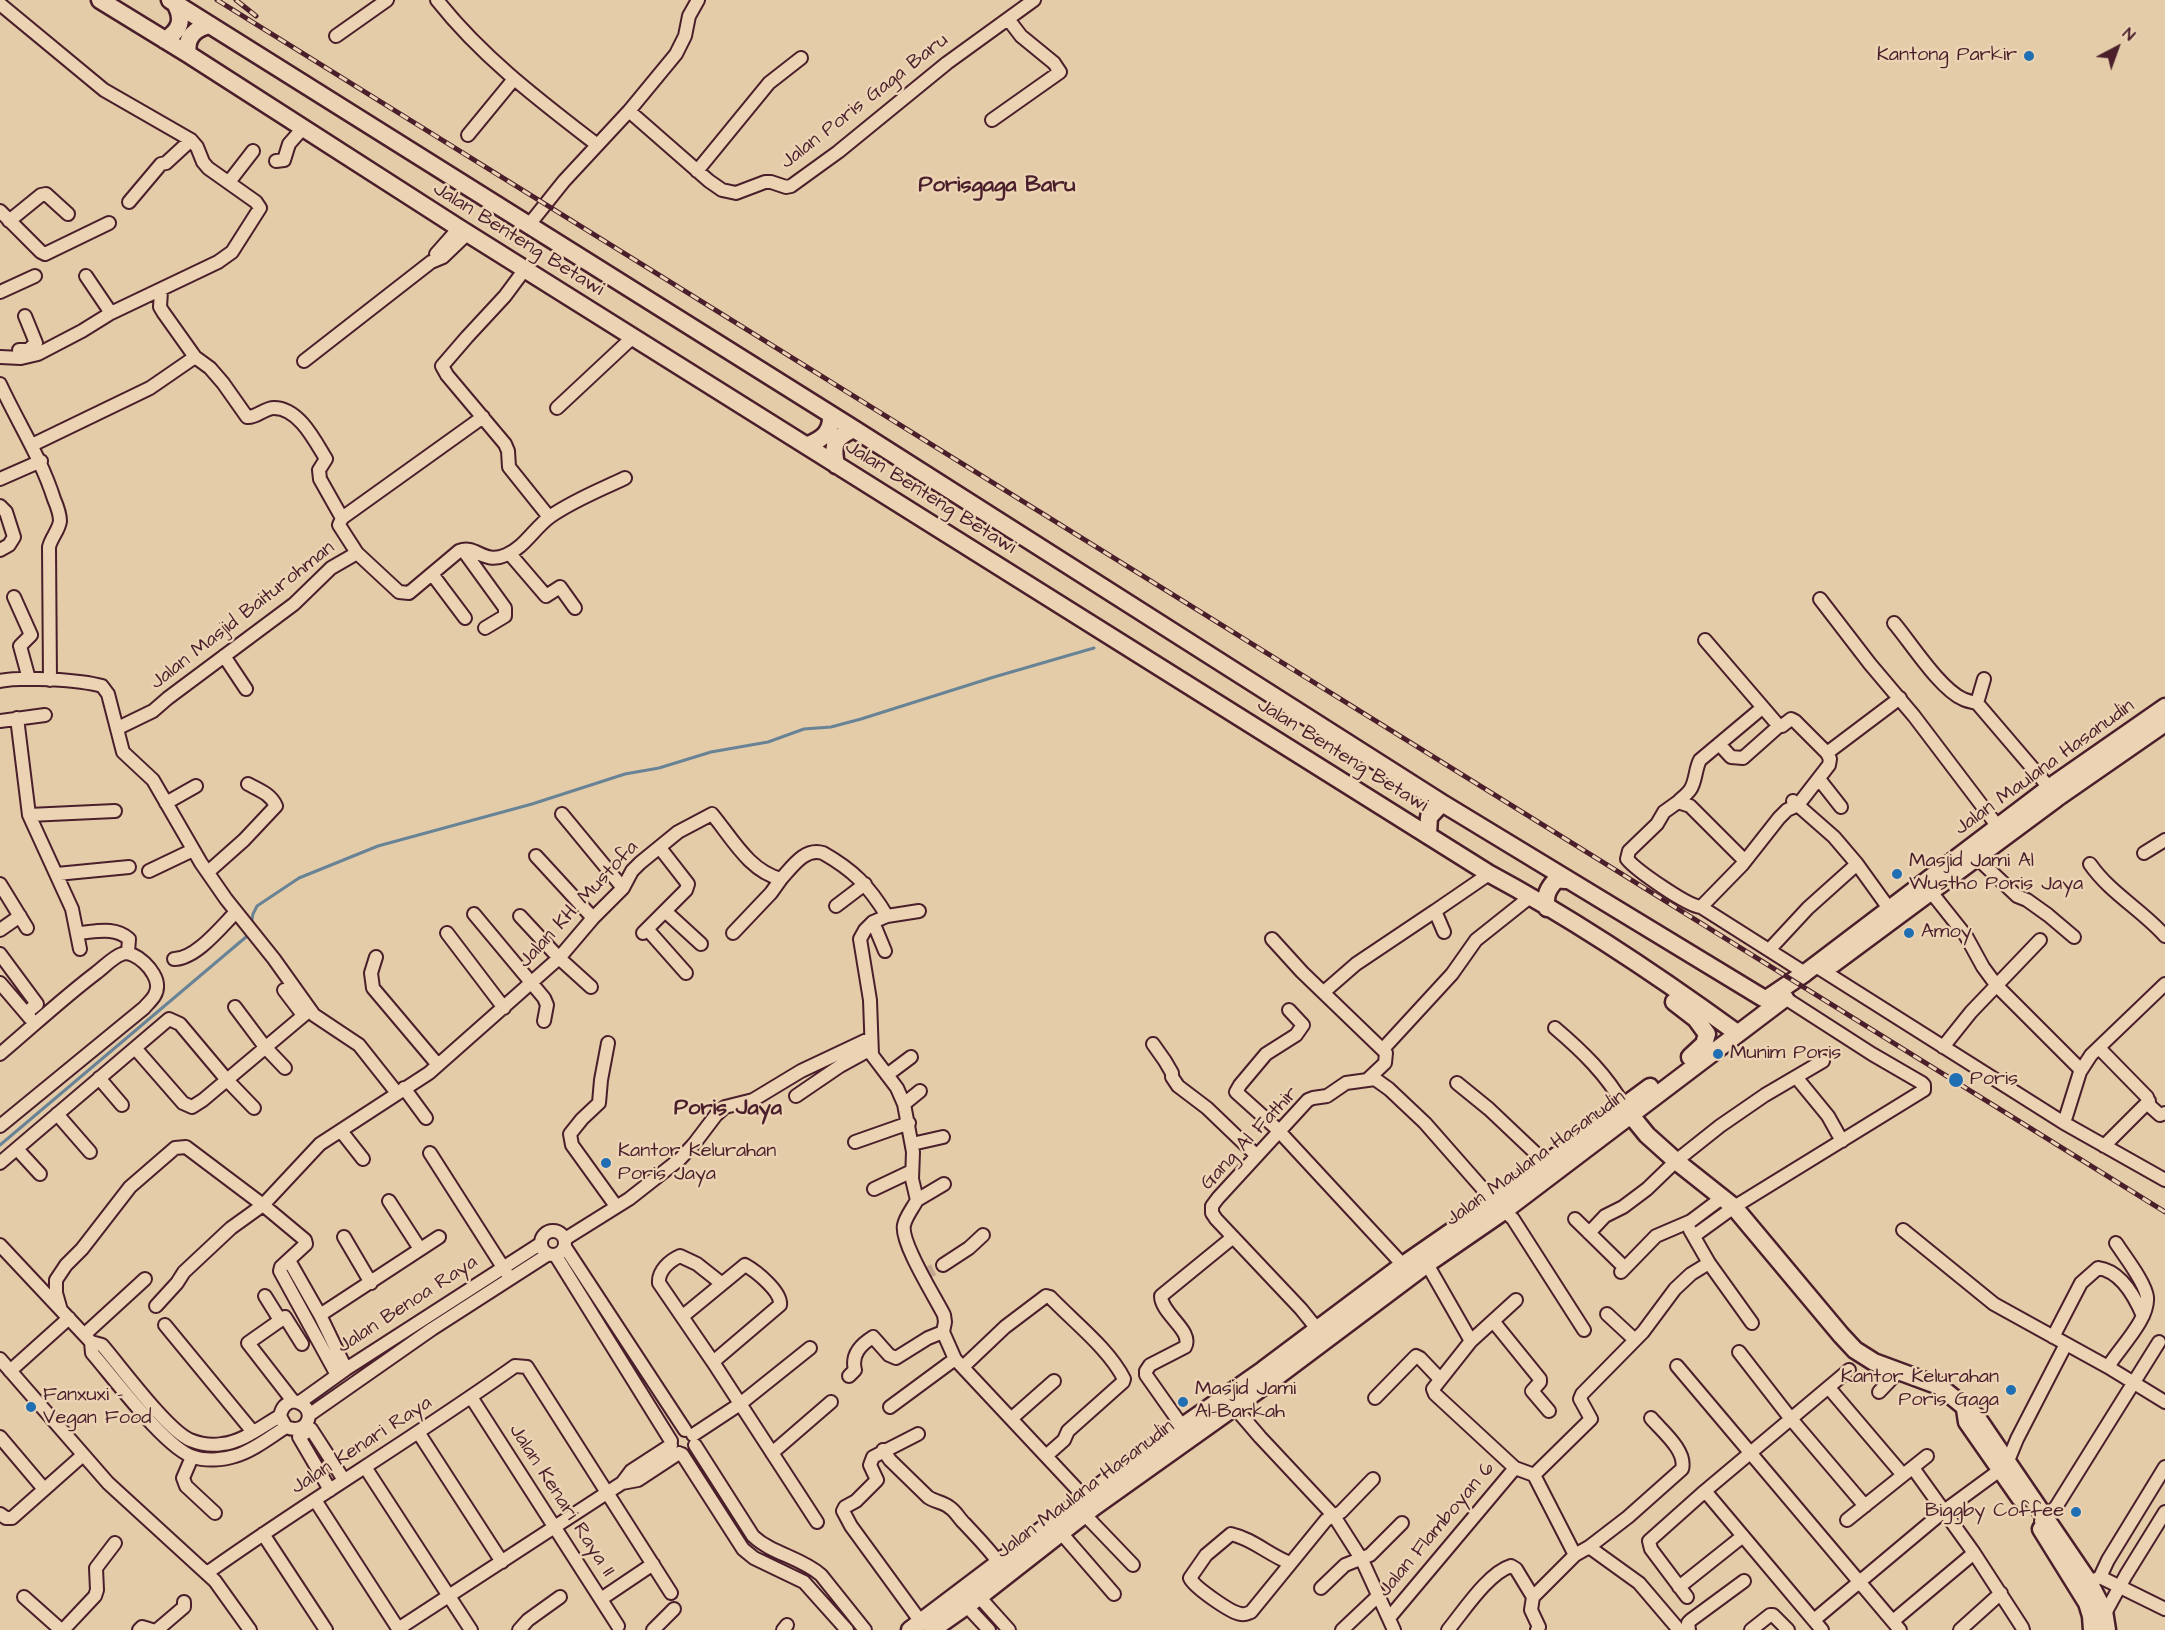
<!DOCTYPE html>
<style>
body{margin:0}
#map{position:relative;width:2165px;height:1630px;overflow:hidden;background:#e4cca9;font-family:"Architects Daughter",sans-serif}
canvas{display:block}
.north{position:absolute;left:2087px;top:18px;width:60px;height:60px;-webkit-text-stroke:4px #ebd3b3;paint-order:stroke;rotate:41deg;font-size:16px;font-weight:700;line-height:24px;text-align:center;color:#4a1f2b}
.north::after{content:'';display:block;margin:auto;width:21px;height:27px;background:#4a1f2b;clip-path:polygon(50% 0,100% 100%,50% 72%,0 100%)}
</style>
<div id="map">
<canvas width="2165" height="1630"></canvas>
<div class="north">N</div>
</div>
<script>
const ctx = document.querySelector('canvas').getContext('2d');
ctx.lineJoin = 'round';
function stroke(path, color, width, dash) { ctx.strokeStyle = color; ctx.lineWidth = width; ctx.lineCap = dash ? 'butt' : 'round'; ctx.setLineDash(dash || []); ctx.stroke(path); }
function write(font, color, halo, rows, align = 'center') {
  ctx.font = font + ' "Architects Daughter",sans-serif'; ctx.lineWidth = 5; ctx.setLineDash([]); ctx.textBaseline = 'middle'; ctx.strokeStyle = halo; ctx.fillStyle = color; for (const [text, x, y, turn = 0] of rows) {
    ctx.save(); ctx.translate(x, y); ctx.rotate((+turn || 0) * Math.PI / 180); ctx.textAlign = isNaN(turn) ? turn : align; if (halo) ctx.strokeText(text, 0, 0); ctx.fillText(text, 0, 0); ctx.restore();
  }
}
const stream = new Path2D(`
 M251 925 253 914 257 906 299 878 378 846 532 804 625 774 659 768 711 752 768 742 804 729 831 727 861 719 994 677 1094 648
 M0 1145 246 937 248 931`);
const streetTunnel = new Path2D(`
 M923 1275 943 1265`);
const street = new Path2D(`
 M437 0C482 57 539 100 596 144
 M0 4 104 90 191 140 197 147 203 162 208 168 256 202 260 208 232 252 218 262 111 313 82 331 38 354 21 358 0 357
 M336 36 387 0
 M629 111 709 181 722 190 736 193 765 182H771L786 187 791 186 838 152 947 63 1034 0
 M992 120 1060 72 1054 63 1021 36 1008 19
 M468 135 514 79
 M276 161 284 160 289 144 303 128
 M697 171 769 83 801 58
 M229 182 253 151
 M129 202 161 164 166 163 191 140
 M0 211 41 252 45 254 109 223
 M9 221 41 195 46 194 68 214
 M528 226 564 181 629 111 676 54 685 36 689 16 698 0
 M436 254 459 228
 M525 269 505 296 467 337 442 366 447 375 505 444 508 451 509 467 549 517
 M86 276 111 313
 M161 291 160 307 163 312 195 357 210 368 223 383 247 417C257 418 264 408 274 408 299 408 315 441 326 459L319 470 320 479 342 518
 M0 292 35 276
 M19 350H28L36 343 25 316
 M304 361 431 262 443 257 467 234
 M0 384C18 423 41 458 54 499 57 506 60 514 60 521 59 530 51 538 49 547L50 680
 M557 408 633 337
 M32 445 150 388 195 357
 M0 479 41 461
 M0 506 6 512 14 537 9 545 0 550
 M463 550 505 608V616L485 628
 M357 553 339 525 342 518 483 417
 M510 554 546 596 560 587 575 608
 M432 574 465 618
 M14 597 31 635 20 646 29 679
 M1820 599 1870 664 1914 716 2002 832
 M1894 623C1911 643 1940 689 1963 699 1967 701 1972 702 1977 703
 M1705 640 1778 725 1782 726 1791 719 1795 721 1827 753 1830 759 1829 765 1798 805 1787 810 1779 818 1742 865 1701 907C1687 906 1636 870 1627 859L1629 851 1657 824 1664 812 1678 802 1690 806 1745 861
 M224 656 246 689
 M1984 679 1977 703 2053 792
 M0 681C21 676 81 680 102 686L108 694 123 752 153 780 201 863 226 899 274 959 314 1015 359 1045 397 1093
 M17 718 29 815 72 909 80 949
 M0 721 45 715
 M118 728 153 711 168 698 294 604 331 568 357 553 399 592 409 593 459 551C476 544 483 565 506 555 525 547 535 527 551 516 574 500 600 490 625 478
 M1719 744 1731 757 1743 758 1779 726
 M1827 753 1900 698
 M1819 779 1841 807
 M1793 801 1834 837 1857 864 1893 914
 M1678 802C1682 798 1687 794 1690 790 1696 782 1695 769 1700 760L1762 708
 M166 803 196 786
 M562 814 623 888
 M29 815 115 811
 M660 848 688 884 686 890 665 911 701 944
 M2144 853 2165 840
 M536 856 593 918
 M1977 858 2017 896 2027 900 2048 915 2074 937
 M2090 864C2110 893 2142 910 2165 936
 M149 871 193 850
 M208 872 244 840 276 806C271 794 259 790 248 784
 M57 874 129 867
 M0 884 27 928
 M1931 892 1966 936 1983 967 1997 986 2081 1070
 M836 906 865 884
 M1701 907 1805 973
 M919 911 887 916 873 922 865 930 860 939 870 1000 872 1055 897 1088 904 1104 913 1152 912 1179 917 1200C913 1208 906 1216 904 1225 900 1242 935 1297 944 1315L945 1322 943 1332 955 1359 1089 1502
 M474 914 544 998 547 1005 544 1021
 M520 916 559 958 591 987
 M873 922 885 951
 M647 929 686 973
 M0 930 20 916
 M1444 932 1435 911 1489 874
 M77 933C96 932 114 926 129 939L128 952
 M447 933 504 1008
 M643 933 665 911
 M733 933 771 893 781 879
 M1272 939 1302 972 1386 1053 1385 1063 1367 1080
 M1769 950 1808 908 1857 864
 M0 954 37 1004 26 1013
 M376 957 371 973 373 988 438 1065
 M174 959C196 959 221 927 236 912
 M1814 965 2064 1123 2165 1180
 M0 983 30 1018
 M284 990 303 1015
 M1325 991 1356 964 1435 911
 M235 1007 265 1047 285 1068
 M1289 1010 1303 1025 1296 1035 1266 1054 1240 1085 1236 1092 1276 1128 1403 1265
 M1555 1028C1582 1051 1607 1075 1624 1106
 M608 1043 601 1080 599 1103 582 1119 570 1134 572 1145 616 1206
 M1153 1044 1165 1061 1172 1073V1077L1178 1086 1207 1108 1256 1155
 M1943 1047 1971 1012 2040 940
 M135 1048 183 1103 192 1107 203 1100 310 1010
 M2099 1048 2147 1097 2150 1106 2160 1115 2165 1113
 M1383 1049 1452 974 1476 940 1530 897
 M0 1054C32 1027 63 998 96 973 104 967 113 957 122 954 135 949 157 972 157 985 158 995 150 1001 144 1008L0 1126
 M887 1075 911 1057
 M1796 1077 1828 1116 1842 1141
 M99 1078 122 1105
 M1457 1083 1489 1109 1546 1163
 M404 1088 426 1118
 M796 1096 840 1066 871 1049
 M904 1104 920 1091
 M57 1114 90 1152
 M2064 1123 2080 1072 2091 1055 2165 984
 M341 1131 363 1159
 M855 1142 909 1123
 M912 1144 943 1137
 M2104 1146 2149 1101
 M17 1149 40 1174
 M430 1153 506 1272
 M0 1163 169 1019 180 1024 227 1080 254 1108
 M874 1189 912 1171
 M917 1200 944 1184
 M389 1201 420 1249
 M1575 1219 1625 1268
 M1690 1230 1709 1263 1752 1323
 M1903 1230 1994 1304 2108 1367 2165 1402
 M541 1243a12 12 0 1 1 24 0a12 12 0 1 1-24 0Z
 M1589 1233 1605 1216 1623 1207 1647 1189 1676 1161 1720 1126 1765 1095 1823 1061
 M1694 1236 1734 1207 1924 1090V1085L1922 1083 1872 1054 1785 998
 M344 1237 371 1283
 M565 1239 629 1199 680 1159 694 1144 716 1115 725 1107 753 1100 801 1071 871 1038
 M0 1245 91 1342
 M565 1247 685 1430
 M556 1256 671 1441
 M291 1264 320 1315
 M1427 1264 1471 1341
 M943 1265 969 1248 983 1235
 M1621 1272 1656 1236 1691 1221 1723 1197
 M721 1283 697 1264 680 1256C669 1261 658 1271 659 1283L713 1362 817 1522
 M265 1296 280 1320
 M1516 1300 1471 1341 1433 1389 1435 1394 1515 1468 1534 1475 1591 1419 1580 1399 1582 1394 1643 1332 1675 1289 1691 1274 1709 1263
 M156 1306 177 1283 184 1272 231 1228 263 1205 320 1144 429 1073 559 958 593 918 623 888 632 871 640 863 678 832 712 814C732 838 749 871 781 879 792 867 805 847 823 853 853 870 869 886 887 916
 M60 1307 56 1293V1280L66 1265 82 1249 130 1187 175 1148 186 1147 263 1205 305 1240 306 1244 281 1267 280 1271 337 1375
 M1607 1314 1635 1340
 M683 1316 745 1265C756 1271 782 1292 780 1305L713 1362
 M1493 1321 1540 1379V1382L1532 1391 1549 1411
 M165 1325 253 1432
 M85 1334 145 1279
 M1322 1335 1301 1309 1216 1219 1212 1213V1206L1218 1198 1308 1100 1313 1098 1327 1096 1346 1083 1375 1079 1389 1089 1425 1123 1490 1197 1513 1219 1584 1330
 M2053 1337 2081 1283 2098 1268C2121 1271 2135 1297 2143 1316
 M91 1342 92 1353C113 1377 166 1449 194 1457 205 1461 223 1460 235 1456 253 1451 270 1437 286 1427
 M91 1342 102 1345C121 1367 167 1430 190 1440 200 1444 211 1446 222 1444 243 1442 262 1426 280 1416
 M1739 1352 1791 1419 1865 1506
 M0 1359 108 1483 215 1581 250 1630
 M964 1366 1005 1327 1046 1296 1050 1297C1074 1322 1109 1349 1124 1379L1123 1382 1068 1431 1064 1440 1046 1456
 M1677 1366 1900 1630
 M2108 1367C2119 1348 2149 1320 2147 1297 2145 1282 2125 1257 2116 1243
 M346 1369 320 1315 439 1237
 M10 1371 69 1318
 M849 1376 855 1370C851 1355 860 1345 873 1337L889 1355 896 1358 928 1338 943 1332
 M1829 1388 1903 1475
 M1879 1392 1898 1372
 M471 1397 618 1626
 M1375 1398 1416 1356 1420 1358 1439 1378
 M293 1401C285 1404 282 1407 280 1416L286 1427C310 1437 319 1405 293 1401L248 1343 285 1317 302 1344
 M300 1402 346 1369 540 1244
 M1230 1402 1260 1437 1334 1516 1362 1560 1394 1630
 M890 1407 955 1359
 M309 1415 432 1329 547 1255
 M1012 1418 1054 1381
 M1182 1426 1146 1375V1371L1150 1365 1185 1347C1194 1331 1161 1314 1161 1296L1232 1238
 M418 1432 502 1562
 M918 1434 873 1457 870 1465 877 1480 856 1501 845 1507 843 1511 851 1526 921 1622
 M693 1435 740 1404 810 1348
 M0 1437 44 1489
 M695 1445 753 1536C772 1554 800 1557 821 1575L865 1630
 M883 1450 890 1460 928 1497C935 1502 943 1502 949 1507 956 1511 959 1519 965 1524 977 1537 989 1549 999 1563
 M772 1453 831 1402
 M682 1454 743 1549 754 1558 804 1582 847 1630
 M192 1457 183 1478 186 1486 215 1513
 M365 1467 471 1630
 M1913 1468 1974 1553 2022 1627 2023 1630
 M1534 1475 1575 1555
 M622 1483 638 1480 679 1453
 M330 1490 299 1437 311 1429 344 1480
 M1705 1491 1822 1630
 M315 1500 399 1630
 M0 1514 6 1518H12L83 1455
 M1085 1515 1133 1565
 M1847 1520 1927 1456
 M2041 1521 2056 1507 2159 1342
 M263 1534 326 1630
 M1062 1534 1114 1594
 M1589 1547 1639 1583 1679 1630
 M1290 1563C1269 1555 1253 1539 1231 1534L1206 1555 1190 1578C1194 1587 1231 1613 1241 1614 1245 1615 1248 1613 1251 1612L1326 1520 1341 1512 1373 1479
 M207 1573C308 1501 414 1438 515 1366L527 1367 671 1593
 M2100 1577 2165 1609
 M2084 1585 2100 1577 2108 1560 2165 1467
 M1679 1587 1743 1536
 M1321 1588 1345 1565 1370 1555 1402 1523
 M974 1591 1009 1630
 M24 1597 61 1630
 M1687 1597 1651 1549 1649 1541 1705 1491 1849 1370
 M601 1599 653 1564
 M962 1601 989 1630
 M1389 1618 1515 1468
 M2102 1619 2126 1575 2165 1512
 M1814 1620 1944 1511 2000 1470 2008 1461 2017 1439 2066 1344
 M1893 1621 1974 1553
 M398 1629 622 1483 631 1471 671 1445
 M63 1630 95 1596 97 1590 96 1568 115 1543
 M139 1630 142 1627 152 1630
 M157 1630 184 1607V1602
 M519 1630 528 1620 560 1597
 M653 1630 674 1609
 M783 1630 787 1625
 M1342 1630 1379 1595
 M1448 1630C1463 1612 1488 1573 1511 1566L1516 1569 1533 1597
 M1537 1630 1539 1627 1531 1610 1533 1597 1575 1555 1589 1547 1628 1517 1682 1469C1687 1451 1662 1431 1651 1418
 M1689 1630 1688 1623 1691 1620 1744 1581
 M1751 1630 1770 1615H1773L1788 1630
 M1960 1630 2001 1593`);
const secondary = new Path2D(`
 M100 0 188 54 459 228 1488 873C1572 918 1660 977 1737 1033
 M170 0 854 429 1442 803 1763 998H1768L1805 973 2050 787 2165 707
 M165 40C181 30 184 19 175 3
 M188 54C185 38 195 28 210 25
 M808 445C823 439 832 432 831 415
 M836 465C832 444 834 438 854 429
 M1428 834 1429 817 1442 803
 M1547 908C1544 896 1548 888 1557 879L1565 880
 M1833 964 2057 798 2165 723
 M1674 1002 1696 1019 1707 1034 1704 1044 1690 1057
 M1625 1108 1647 1135 1676 1161 1734 1207 1841 1335 1855 1350 1874 1362 1939 1386 1976 1416 2089 1582 2104 1611 2107 1630
 M1965 1409 1967 1422 2020 1498
 M2041 1529 2087 1603 2091 1616 2092 1630
 M910 1630 1140 1456 1263 1370 1403 1265 1494 1202 1650 1087
 M932 1630 979 1597 1094 1507 1271 1381 1427 1264 1504 1211 1785 998`);
const rail = new Path2D(`
 M217 0 2165 1212
 M236 0 256 16`);
const markers = [
 [2029,56,6,"#1f6fb2"],
 [1897,874,6,"#1f6fb2"],
 [1909,933,6,"#1f6fb2"],
 [1718,1054,6,"#1f6fb2"],
 [1956,1080,8,"#1f6fb2"],
 [606,1163,6,"#1f6fb2"],
 [2011,1390,6,"#1f6fb2"],
 [1183,1402,6,"#1f6fb2"],
 [31,1407,6,"#1f6fb2"],
 [2076,1512,6,"#1f6fb2"]
];
const poiNames = [
 ["Kantong Parkir",2017,56,"right"],
 ["Masjid Jami Al",1909,862],
 ["Wustho Poris Jaya",1909,885],
 ["Amoy",1921,933],
 ["Munim Poris",1730,1054],
 ["Poris",1970,1080],
 ["Kantor Kelurahan",618,1152],
 ["Poris Jaya",618,1175],
 ["Kantor Kelurahan",1999,1378,"right"],
 ["Poris Gaga",1999,1401,"right"],
 ["Masjid Jami",1195,1390],
 ["Al-Barkah",1195,1413],
 ["Fanxuxi -",43,1396],
 ["Vegan Food",43,1419],
 ["Biggby Coffee",2064,1512,"right"]
];
const streetNames = [
 ["Jalan Poris Gaga Baru",865,102,-38],
 ["Jalan Benteng Betawi",518,240,32],
 ["Jalan Benteng Betawi",930,498,32],
 ["Jalan Masjid Baiturohman",243,616,-38],
 ["Jalan Benteng Betawi",1342,756,32],
 ["Jalan Maulana Hasanudin",2045,768,-36],
 ["Jalan KH. Mustofa",579,905,-47],
 ["Gang Al Fathir",1250,1139,-47],
 ["Jalan Maulana Hasanudin",1536,1159,-36],
 ["Jalan Benoa Raya",408,1305,-33],
 ["Jalan Kenari Raya",362,1446,-33],
 ["Jalan Maulana Hasanudin",1086,1490,-37],
 ["Jalan Kenari Raya II",561,1501,57],
 ["Jalan Flamboyan 6",1437,1530,-50]
];
const quarterNames = [
 ["Porisgaga Baru",997,186],
 ["Poris Jaya",728,1109]
];
stroke(stream, '#698396', 3);
stroke(streetTunnel, '#c5a990', 12, [12, 6]);
stroke(street, '#4a1f2b', 16);
stroke(secondary, '#4a1f2b', 21);
stroke(street, '#ebd3b3', 12);
stroke(secondary, '#ebd3b3', 16);
stroke(rail, '#4a1f2b', 5);
stroke(rail, '#ebd3b3', 3, [9]);
for (const [x, y, r, color] of markers) { const dot = new Path2D(); dot.arc(x, y, r, 0, 2 * Math.PI); ctx.fillStyle = color; ctx.fill(dot); stroke(dot, '#ebd3b3', 2); }
write('20px', '#4a1f2b', '#ebd3b3', poiNames, 'left');
write('20px', '#4a1f2b', '#ebd3b3', streetNames);
write('bold 22px', '#4a1f2b', '#ebd3b3', quarterNames);
</script>
